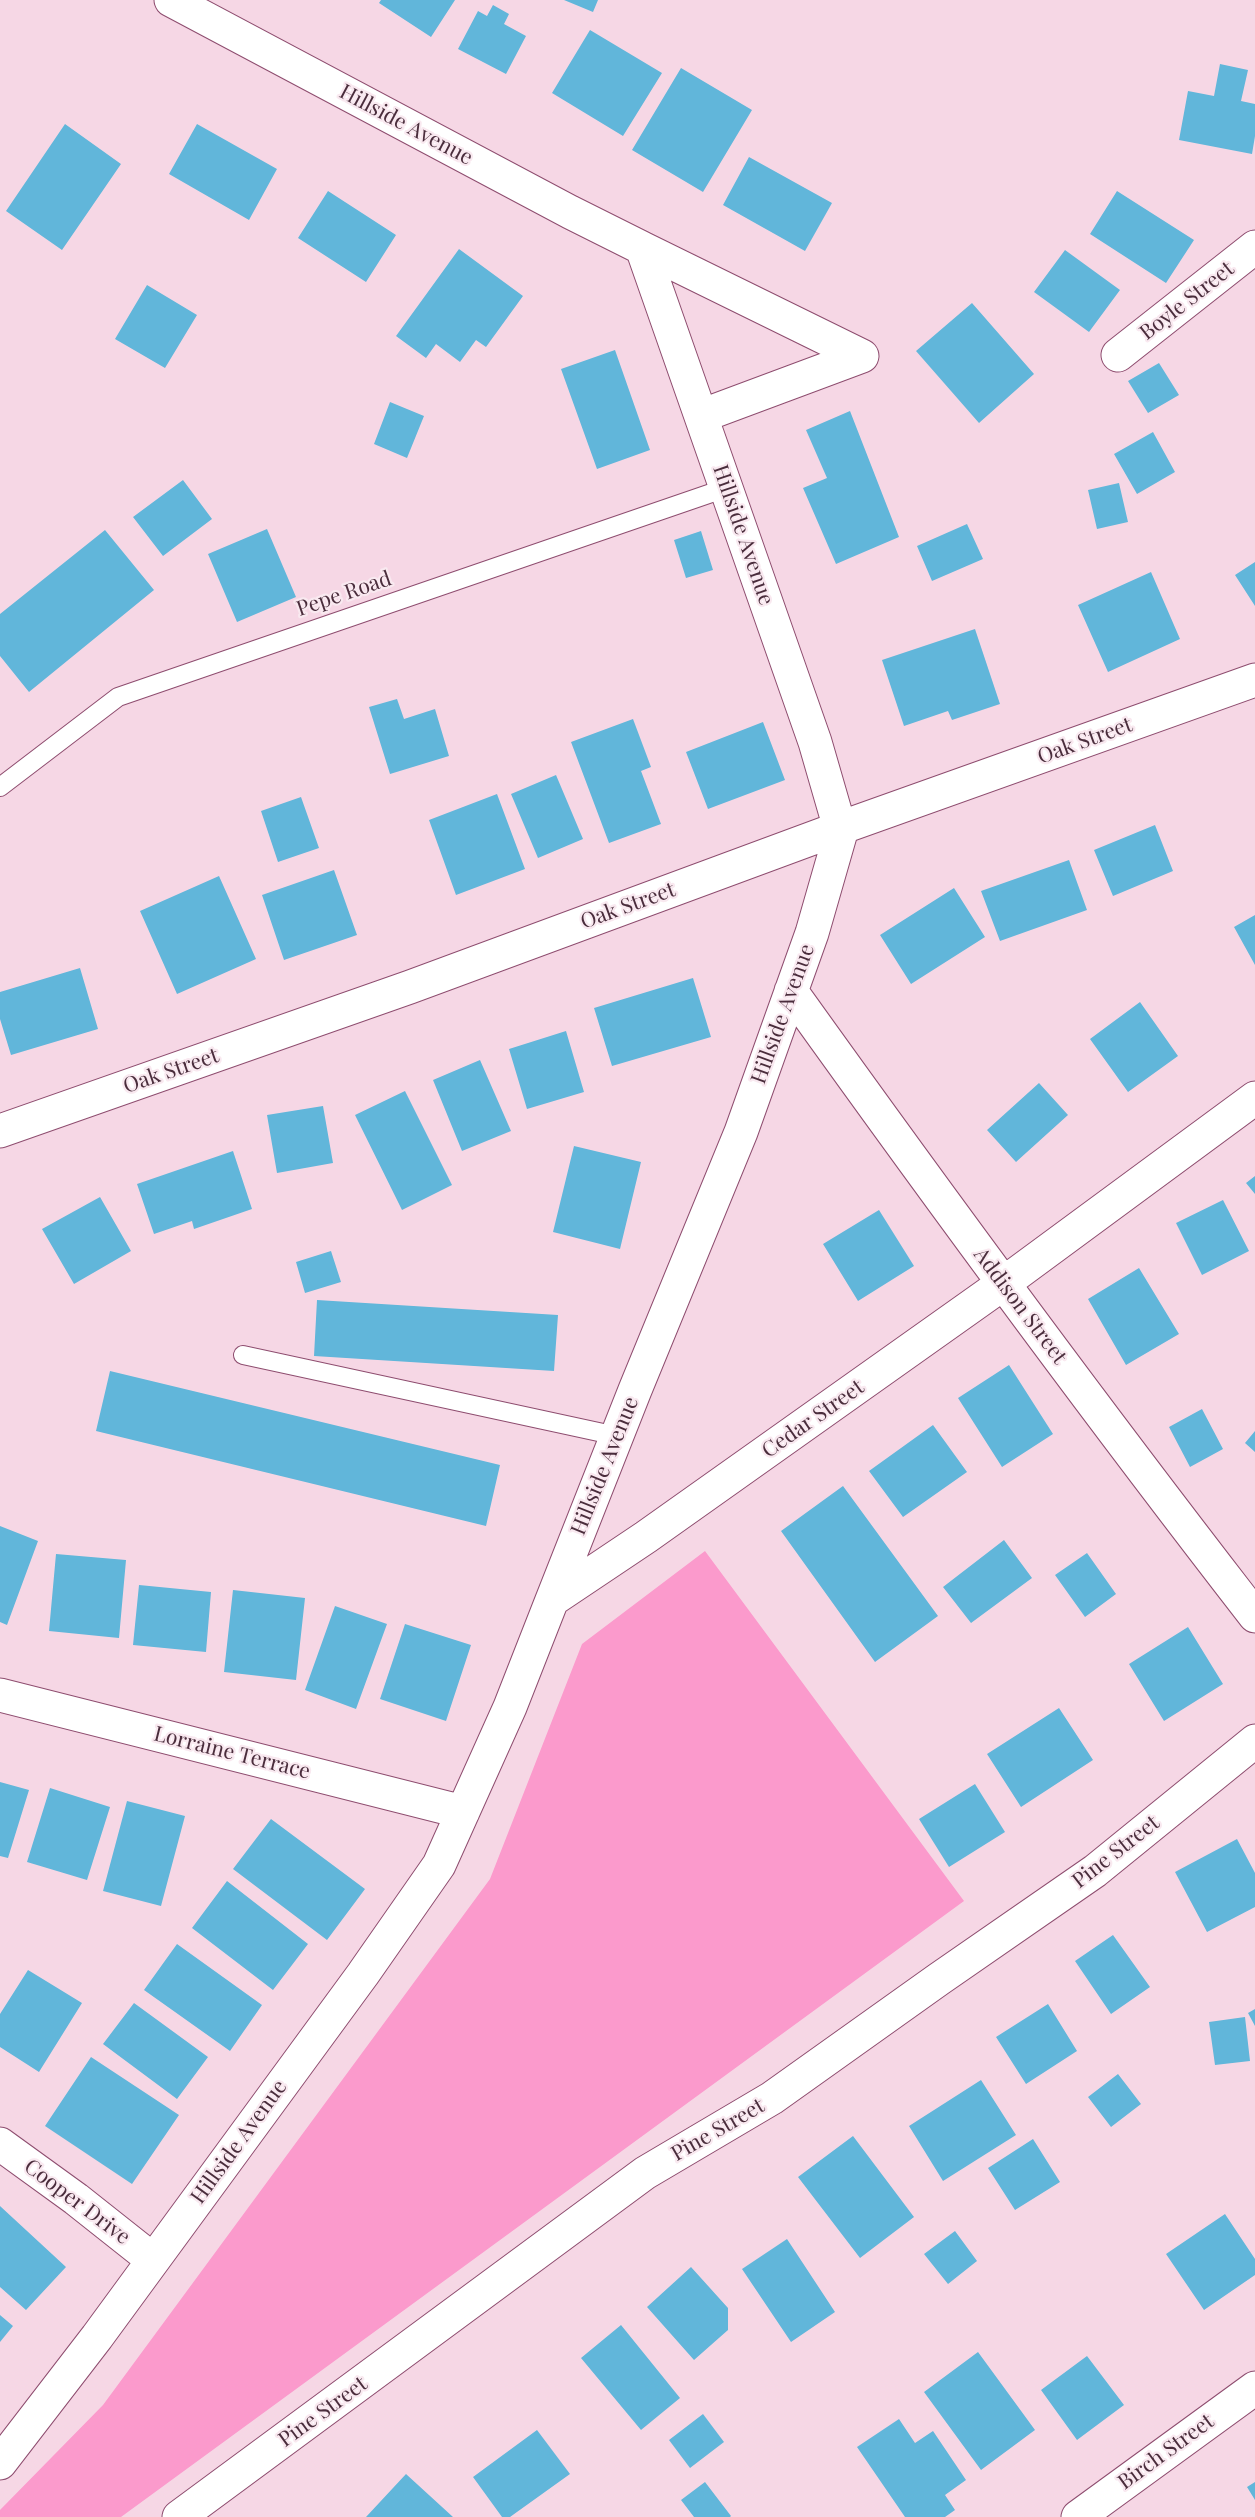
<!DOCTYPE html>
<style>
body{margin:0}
canvas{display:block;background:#f6d7e5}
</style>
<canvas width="1255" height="2517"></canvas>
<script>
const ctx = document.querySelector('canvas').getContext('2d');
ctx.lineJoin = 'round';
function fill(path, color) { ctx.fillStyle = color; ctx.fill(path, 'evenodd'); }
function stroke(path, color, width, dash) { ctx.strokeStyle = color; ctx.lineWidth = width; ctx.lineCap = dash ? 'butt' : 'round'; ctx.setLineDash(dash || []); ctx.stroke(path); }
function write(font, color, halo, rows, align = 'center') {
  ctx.font = font + ' "Playfair Display",serif'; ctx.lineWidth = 4.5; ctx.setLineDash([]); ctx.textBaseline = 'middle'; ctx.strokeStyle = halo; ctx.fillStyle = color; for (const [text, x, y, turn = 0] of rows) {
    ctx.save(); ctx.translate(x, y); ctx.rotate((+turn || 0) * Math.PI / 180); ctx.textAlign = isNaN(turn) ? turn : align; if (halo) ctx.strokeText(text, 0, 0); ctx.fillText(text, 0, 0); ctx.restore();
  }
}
const green = new Path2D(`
 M705 1551 964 1901 121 2517H0V2510L103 2405 490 1879 582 1644Z`);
const building = new Path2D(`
 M381 0H455L431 37 379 3Z
 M564 0H598L593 12Z
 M493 5 509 14 504 24 526 36 506 74 458 49 478 11 487 16Z
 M590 30 662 73 623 136 552 93Z
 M1220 64 1248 70 1241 101 1255 104V136L1252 154 1179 140 1188 91 1214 96Z
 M681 68 752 110 703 192 632 150Z
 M65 124 121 164 62 250 6 211Z
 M197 124 277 169 249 220 169 174Z
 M749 157 832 203 805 251 723 205Z
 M328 191 396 235 366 282 298 238Z
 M1117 191 1194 240 1166 283 1090 234Z
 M459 249 523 296 486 347 476 340 460 362 436 344 426 358 396 336Z
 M1065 250 1120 290 1089 332 1034 292Z
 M147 285 197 315 165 368 115 339Z
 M972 303 1034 374 979 423 916 351Z
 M615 350 650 450 597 469 561 369Z
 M1159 363 1179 395 1148 413 1128 381Z
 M390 402 424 416 407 458 374 444Z
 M850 411 899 537 836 564 803 488 827 478 806 430Z
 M1153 432 1175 472 1137 494 1114 454Z
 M183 480 212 519 163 556 133 517Z
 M1119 483 1128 522 1097 529 1088 490Z
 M967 524 983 559 932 581 917 546Z
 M267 529 296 597 237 622 208 554Z
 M105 530 154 590 29 692 0 656V614Z
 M701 531 713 570 686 578 674 540Z
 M1255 562V606L1235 575Z
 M1151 572 1180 639 1108 672 1078 605Z
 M975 629 1000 704 952 720 948 711 904 726 882 660Z
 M397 699 404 719 435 709 449 756 390 774 369 707Z
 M633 719 651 767 641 771 661 824 609 843 571 742Z
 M763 722 785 780 708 809 686 752Z
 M556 775 583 839 538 858 511 794Z
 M497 794 525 869 456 895 429 820Z
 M301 797 319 848 278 862 261 811Z
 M1155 825 1173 871 1113 896 1094 850Z
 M1069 860 1087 910 1000 941 981 891Z
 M334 870 357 935 284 960 262 895Z
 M219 876 256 959 177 994 140 911Z
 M954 888 985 937 911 984 880 935Z
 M1255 915V965L1234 927Z
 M80 968 98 1029 11 1055 0 1019V992Z
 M693 978 711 1037 612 1066 594 1008Z
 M1140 1002 1178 1056 1128 1092 1090 1039Z
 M566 1031 584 1092 527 1109 509 1049Z
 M480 1060 511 1131 462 1151 433 1080Z
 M1039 1083 1068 1115 1016 1162 987 1130Z
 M405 1091 452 1185 402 1210 355 1115Z
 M323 1106 333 1163 277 1173 267 1115Z
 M574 1146 641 1162 620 1249 553 1232Z
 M233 1151 252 1209 194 1229 192 1221 154 1234 137 1184Z
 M1255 1176V1194L1246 1183Z
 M100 1197 131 1251 74 1284 42 1229Z
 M1223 1200 1249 1251 1202 1275 1176 1223Z
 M879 1210 914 1266 858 1301 823 1244Z
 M331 1251 341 1282 305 1293 296 1262Z
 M1139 1268 1179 1334 1126 1365 1088 1299Z
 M317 1300 558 1315 554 1371 314 1356Z
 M1009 1365 1053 1434 1002 1467 958 1398Z
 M110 1371 500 1465 486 1526 96 1431Z
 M1202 1409 1223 1449 1190 1467 1169 1427Z
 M933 1425 967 1472 903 1517 869 1471Z
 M1255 1431V1452L1245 1443Z
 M843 1486 938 1616 875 1662 781 1531Z
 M0 1526 38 1541 7 1625 0 1622Z
 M1004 1540 1032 1578 971 1623 943 1587Z
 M1087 1553 1116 1594 1085 1617 1055 1575Z
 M56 1554 126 1560 119 1638 49 1631Z
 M139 1585 211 1592 206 1652 133 1645Z
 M233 1590 305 1598 296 1680 224 1672Z
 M335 1606 387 1624 356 1709 305 1690Z
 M405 1624 471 1645 446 1721 380 1699Z
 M1188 1627 1223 1684 1164 1721 1129 1664Z
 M1059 1708 1093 1760 1021 1807 987 1754Z
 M0 1782 29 1790 8 1858 0 1856Z
 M975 1784 1005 1832 949 1867 919 1819Z
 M50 1788 110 1807 87 1880 27 1862Z
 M127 1801 185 1816 161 1906 103 1891Z
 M271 1819 365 1889 327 1940 233 1869Z
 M1237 1839 1255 1873V1907L1207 1932 1175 1872Z
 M227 1881 308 1944 273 1990 192 1928Z
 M1113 1935 1150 1987 1111 2014 1075 1961Z
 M177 1944 262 2005 230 2051 144 1990Z
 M28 1970 82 2003 39 2072 0 2047V2014Z
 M134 2003 208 2057 177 2099 103 2044Z
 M1048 2004 1077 2051 1026 2084 996 2037Z
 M1255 2009V2026L1248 2013Z
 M1245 2017 1250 2061 1215 2065 1209 2022Z
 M91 2057 179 2115 132 2184 45 2126Z
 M1118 2074 1141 2104 1111 2127 1088 2097Z
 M981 2080 1016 2135 943 2181 909 2126Z
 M853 2136 914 2217 860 2258 798 2177Z
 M1033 2139 1060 2182 1015 2210 988 2168Z
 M0 2206 66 2267 26 2310 0 2287Z
 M1225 2214 1255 2259V2275L1204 2310 1166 2254Z
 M955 2231 977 2261 948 2284 924 2254Z
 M787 2239 835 2312 791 2342 742 2269Z
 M691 2267 728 2308V2330L694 2360 647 2307Z
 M0 2315 13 2326 0 2342Z
 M621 2325 680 2398 641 2430 581 2358Z
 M978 2352 1035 2430 981 2470 924 2392Z
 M1087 2356 1124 2405 1077 2440 1041 2390Z
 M703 2414 724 2442 690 2468 669 2440Z
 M899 2419 915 2443 933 2431 966 2480 945 2495 955 2510 945 2517H905L857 2447Z
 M537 2430 570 2474 510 2517H502L473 2477Z
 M406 2474 453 2517H366Z
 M705 2482 731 2516 730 2517H694L681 2500Z
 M1255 2482V2500L1247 2487Z`);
const lane = new Path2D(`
 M0 787 118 697 726 488
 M243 1355 617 1436`);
const street = new Path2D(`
 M171 0 570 212 642 248 815 742 841 832 812 933 741 1132 635 1390 552 1600
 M642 248 862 356 701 416
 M1118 355 1255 247
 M791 991C942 1202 1096 1411 1255 1616
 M0 1131 410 987 840 828 1255 680
 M0 1695 463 1812
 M0 2144 76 2199 153 2260
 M0 2463 97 2337 363 1974 439 1865 510 1707 552 1600 646 1537 1004 1283 1255 1098
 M179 2517 645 2173 772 2098 939 1979 1095 1871 1255 1741
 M1078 2517 1255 2388`);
const streetNames = [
 ["Hillside Avenue",406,125,28],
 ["Boyle Street",1187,301,-38],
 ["Hillside Avenue",743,535,71],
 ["Pepe Road",344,594,-19],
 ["Oak Street",1085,741,-20],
 ["Oak Street",628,906,-20],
 ["Hillside Avenue",783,1014,-70],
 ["Oak Street",171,1071,-19],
 ["Addison Street",1020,1306,53],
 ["Cedar Street",813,1419,-35],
 ["Hillside Avenue",605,1466,-68],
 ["Lorraine Terrace",232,1753,14],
 ["Pine Street",1116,1852,-38],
 ["Pine Street",718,2130,-30],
 ["Hillside Avenue",239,2142,-54],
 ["Cooper Drive",77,2202,37],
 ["Pine Street",323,2412,-36],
 ["Birch Street",1166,2452,-36]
];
fill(green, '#fb9acc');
fill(building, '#61b6da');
stroke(lane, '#8e4d6f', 20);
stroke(street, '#8e4d6f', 35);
stroke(lane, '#fff', 18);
stroke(street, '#fff', 33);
write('21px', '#4a2d3c', '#f9e9f0', streetNames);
</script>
